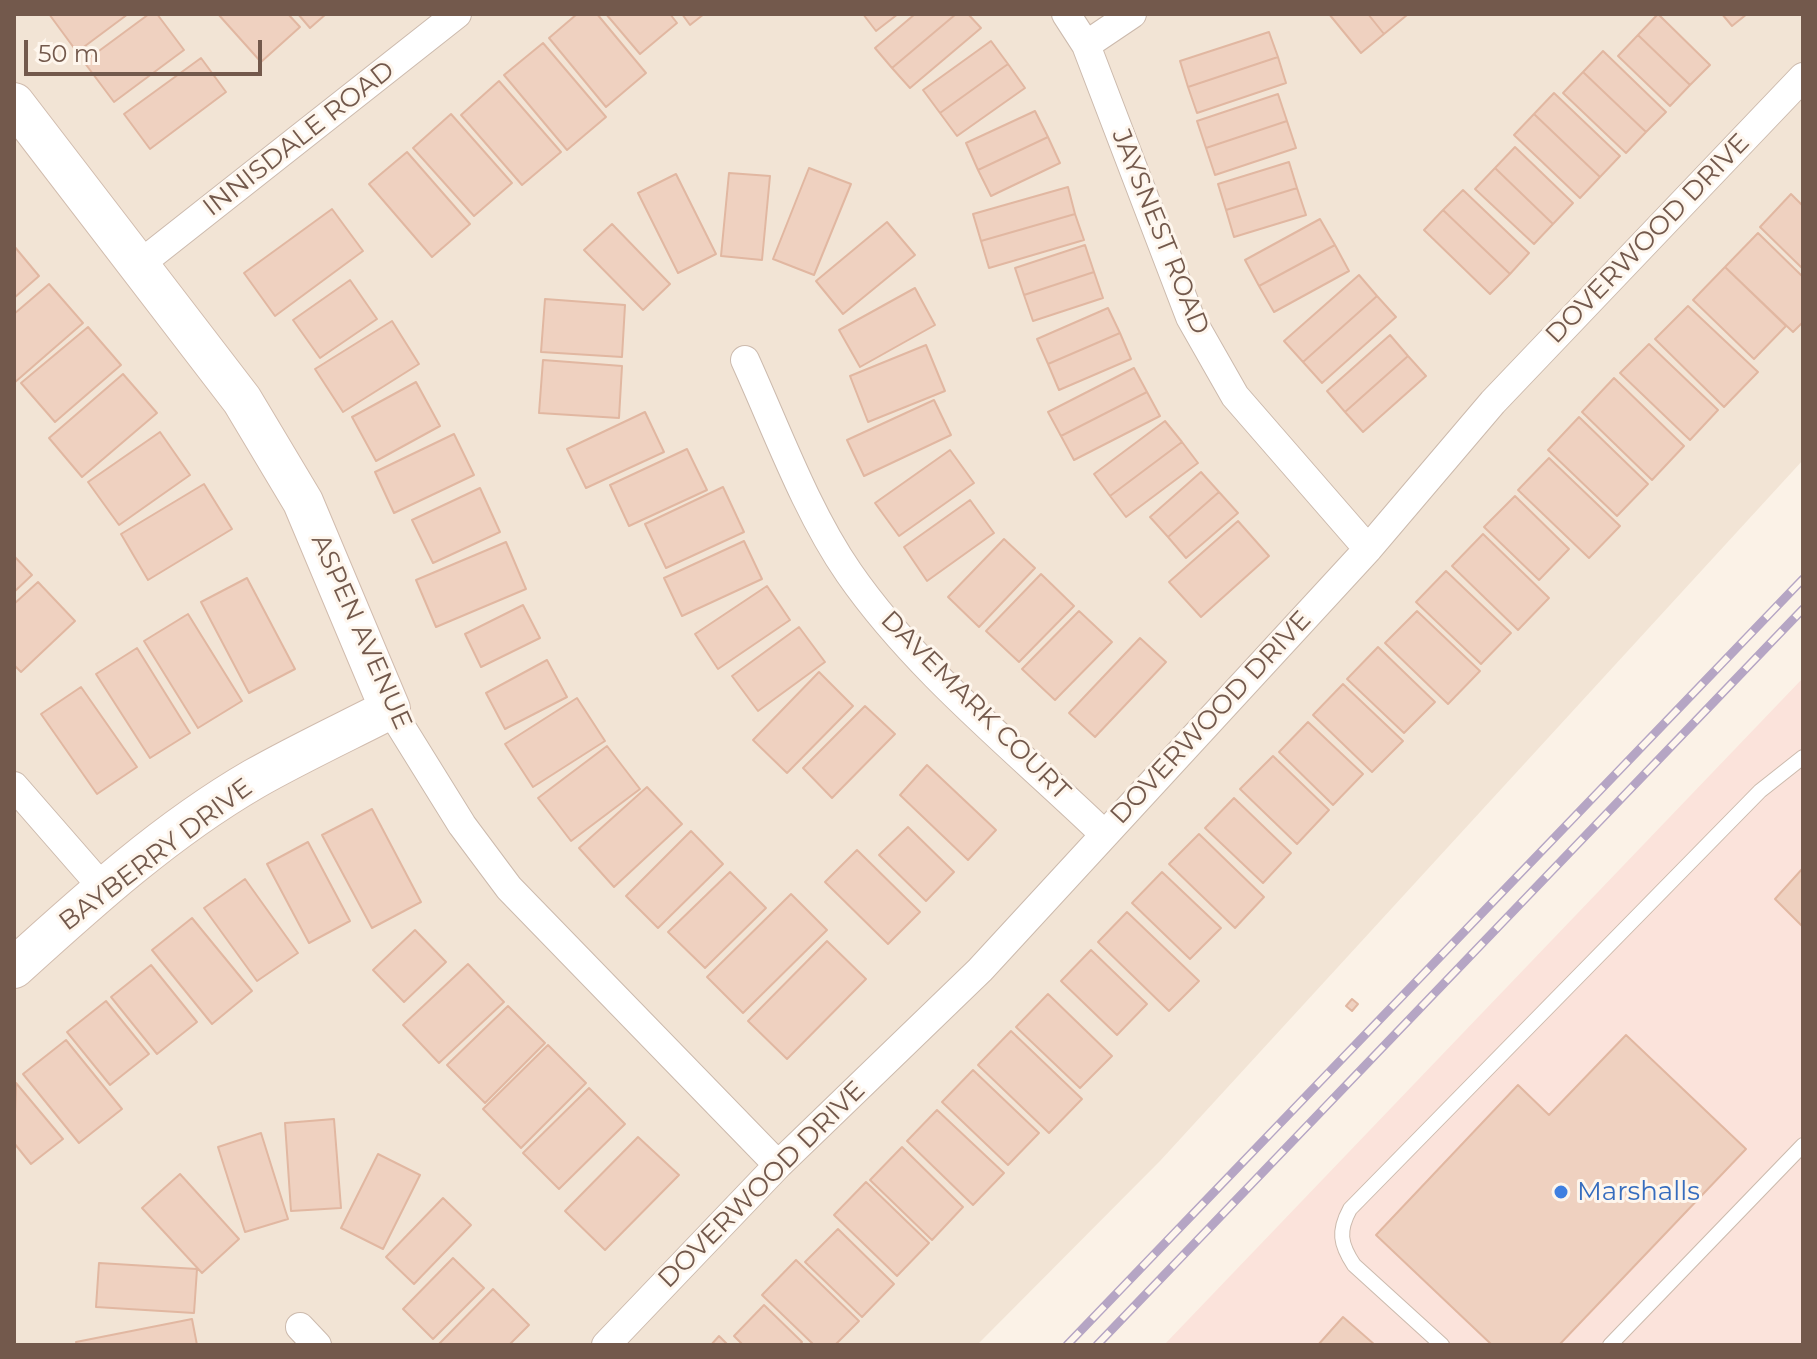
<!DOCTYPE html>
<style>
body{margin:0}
#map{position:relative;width:1817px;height:1359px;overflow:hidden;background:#fbf2e7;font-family:Montserrat,sans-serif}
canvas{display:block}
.frame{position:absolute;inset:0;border:16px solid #73594c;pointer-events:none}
.scale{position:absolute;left:24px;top:40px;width:238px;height:36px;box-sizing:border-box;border:4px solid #73594c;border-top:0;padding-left:10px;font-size:24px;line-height:28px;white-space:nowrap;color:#73594c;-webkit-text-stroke:6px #fef6ed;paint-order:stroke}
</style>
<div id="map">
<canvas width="1817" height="1359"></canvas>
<div class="frame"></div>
<div class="scale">50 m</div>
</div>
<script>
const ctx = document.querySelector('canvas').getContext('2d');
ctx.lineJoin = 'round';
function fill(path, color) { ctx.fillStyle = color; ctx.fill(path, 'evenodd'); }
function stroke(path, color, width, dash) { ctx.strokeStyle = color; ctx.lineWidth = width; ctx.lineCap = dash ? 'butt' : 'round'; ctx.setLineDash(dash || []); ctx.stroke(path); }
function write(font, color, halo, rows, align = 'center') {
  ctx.font = font + ' Montserrat,sans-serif'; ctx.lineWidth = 6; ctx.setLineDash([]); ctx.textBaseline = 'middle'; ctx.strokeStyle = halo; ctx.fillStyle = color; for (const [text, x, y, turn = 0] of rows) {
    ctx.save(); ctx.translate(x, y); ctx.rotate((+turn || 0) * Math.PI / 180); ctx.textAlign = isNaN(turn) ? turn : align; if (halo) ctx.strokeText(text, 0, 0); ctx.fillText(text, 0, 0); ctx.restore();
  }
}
const residential = new Path2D(`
 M14 14H1803V460L1160 1161 977 1345H14Z`);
const commercial = new Path2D(`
 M1803 678V1345H1164Z`);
const building = new Path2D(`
 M49 14H128L77 52Z
 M149 14H157L184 50 114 102 84 62Z
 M218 14H288L300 27 261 62Z
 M298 14H326L310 28Z
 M577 14H597L646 73 606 107 549 38Z
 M606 14H670L677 23 640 54Z
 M682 14H704L690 25Z
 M863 14H898L876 31Z
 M915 14H956L892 68 875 48Z
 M956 14H968L981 28 910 88 892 68Z
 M1329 14H1368L1384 34 1361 53Z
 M1368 14H1406L1407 15 1384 34Z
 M1658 14 1710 65 1690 85 1638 35Z
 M1722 14H1747L1732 26Z
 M1269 32 1278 57 1188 87 1180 61Z
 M1638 35 1690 85 1670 106 1618 56Z
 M991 41 1008 64 940 113 923 90Z
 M543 43 606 117 567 150 504 75Z
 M1603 51 1666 112 1646 132 1583 72Z
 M1278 57 1286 83 1197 113 1188 87Z
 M201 58 226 92 150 149 124 114Z
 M1008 64 1025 88 957 136 940 113Z
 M1583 72 1646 132 1626 153 1563 93Z
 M499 81 561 152 522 185 461 115Z
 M1554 93 1620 156 1600 177 1534 114Z
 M1278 94 1287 121 1206 148 1197 121Z
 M1035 111 1048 137 978 170 966 143Z
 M451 114 512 183 474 216 413 148Z
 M1534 114 1600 177 1580 198 1514 135Z
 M1287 121 1296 148 1215 175 1206 148Z
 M1048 137 1060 163 991 196 978 170Z
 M1515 147 1573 203 1553 224 1495 168Z
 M407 152 470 224 432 257 369 184Z
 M1289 162 1297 188 1226 210 1218 184Z
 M809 168 851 184 814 275 773 259Z
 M1495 168 1553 224 1534 244 1475 189Z
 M729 173 770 176 762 260 721 256Z
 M676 174 716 254 678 273 638 193Z
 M1068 187 1075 214 981 241 973 214Z
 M1297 188 1306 215 1234 237 1226 210Z
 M1463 190 1529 253 1510 274 1443 210Z
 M1791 194 1803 206V269L1760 227Z
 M332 209 363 251 275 316 244 273Z
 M1443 210 1510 274 1490 294 1424 230Z
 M1075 214 1084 240 989 268 981 241Z
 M1320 219 1335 245 1259 286 1245 260Z
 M887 222 915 255 843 314 816 281Z
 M612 224 670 284 643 310 584 250Z
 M1758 233 1803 277V322L1793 332 1725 267Z
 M1085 245 1094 272 1024 295 1015 268Z
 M1335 245 1349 271 1274 312 1259 286Z
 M14 246 39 276 14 298Z
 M1725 267 1786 326 1754 359 1693 300Z
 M1094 272 1103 298 1033 321 1024 295Z
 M1359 275 1377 296 1303 362 1284 341Z
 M350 280 377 319 320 358 293 320Z
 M49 284 83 323 14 383V314Z
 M915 288 935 325 860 367 839 330Z
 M1377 296 1396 317 1322 383 1303 362Z
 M545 299 625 305 622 357 541 352Z
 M1688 306 1758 372 1724 407 1655 339Z
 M1108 308 1120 333 1048 364 1037 339Z
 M392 321 419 364 343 412 315 369Z
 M88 327 121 365 55 422 21 383Z
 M1120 333 1131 359 1059 390 1048 364Z
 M1390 335 1408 356 1345 412 1327 391Z
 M1649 344 1718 410 1690 440 1620 373Z
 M926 345 945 391 868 422 850 376Z
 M1408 356 1426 376 1363 432 1345 412Z
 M543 360 622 366 619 418 539 413Z
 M1134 368 1147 392 1061 436 1048 412Z
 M123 374 157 413 82 477 49 438Z
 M1614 378 1684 446 1652 480 1582 412Z
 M416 382 440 426 376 461 352 417Z
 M1147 392 1160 416 1074 460 1061 436Z
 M934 400 951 435 864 476 847 440Z
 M645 412 664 452 586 488 567 449Z
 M1579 417 1648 484 1617 516 1548 450Z
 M1165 421 1182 442 1110 496 1094 474Z
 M160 432 190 475 119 525 88 482Z
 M454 434 474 475 394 513 375 472Z
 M1182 442 1198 463 1126 517 1110 496Z
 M687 449 707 490 629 526 610 485Z
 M950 450 974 483 899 536 875 503Z
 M1549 458 1620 526 1589 558 1518 490Z
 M1201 472 1219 492 1168 537 1150 517Z
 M204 484 232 529 148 580 121 534Z
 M723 487 744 532 666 568 645 524Z
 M480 488 500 532 433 563 412 520Z
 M1219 492 1238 513 1186 558 1168 537Z
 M1515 496 1569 549 1539 580 1484 527Z
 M970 500 994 533 927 581 904 547Z
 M1238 521 1269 556 1201 617 1169 582Z
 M1483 534 1549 598 1518 630 1452 566Z
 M1004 539 1035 568 979 627 948 597Z
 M744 541 762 579 682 616 664 578Z
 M506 542 526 589 436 627 416 580Z
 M14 556 32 575 14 592Z
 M1446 571 1511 633 1481 664 1416 602Z
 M1041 574 1074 606 1019 662 986 631Z
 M247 578 295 669 249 693 201 602Z
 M38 582 75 621 21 672 14 665V604Z
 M767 586 790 620 718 669 695 634Z
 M523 605 540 638 481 667 465 634Z
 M1079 611 1112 642 1055 700 1022 669Z
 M1417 611 1480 671 1448 704 1385 643Z
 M188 614 242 701 198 728 144 641Z
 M799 627 825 662 758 711 732 676Z
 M1140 638 1166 662 1095 737 1069 713Z
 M1378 647 1435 702 1404 733 1347 679Z
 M137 648 190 733 150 758 96 674Z
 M547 660 567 697 505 729 486 693Z
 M819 672 853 706 787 773 753 740Z
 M1343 684 1403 741 1372 772 1313 715Z
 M81 687 137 767 97 794 41 714Z
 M577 698 605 741 533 787 505 744Z
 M865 706 895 734 832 798 803 768Z
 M1308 722 1363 774 1333 805 1279 752Z
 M607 746 640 789 571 841 538 798Z
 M1273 756 1329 810 1297 844 1240 789Z
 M927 765 996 830 968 860 900 795Z
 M647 787 682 824 614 887 579 848Z
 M1234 798 1291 853 1263 883 1205 828Z
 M372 809 421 902 372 928 322 835Z
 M908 827 954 872 926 901 879 855Z
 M691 831 723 864 658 928 626 896Z
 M1199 834 1264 897 1235 928 1169 864Z
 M308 842 350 921 309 943 267 864Z
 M857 850 920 912 888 944 825 882Z
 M1803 868V927L1775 899Z
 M730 872 766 908 705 968 668 932Z
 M1162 872 1221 928 1190 959 1132 903Z
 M245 879 298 953 257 981 204 908Z
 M791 894 827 930 743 1013 707 977Z
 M1127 912 1199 981 1169 1011 1098 942Z
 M192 918 252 991 212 1024 152 950Z
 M415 930 446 962 404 1002 373 970Z
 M827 941 866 979 787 1059 748 1021Z
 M1091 950 1147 1004 1117 1035 1061 981Z
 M468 964 504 1002 439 1063 403 1025Z
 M151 965 197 1022 157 1054 111 997Z
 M1048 994 1112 1056 1080 1088 1016 1027Z
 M1352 999 1358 1004 1352 1011 1346 1006Z
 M106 1001 149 1054 110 1085 67 1032Z
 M508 1006 545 1043 485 1103 447 1065Z
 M1011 1031 1082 1099 1049 1133 978 1065Z
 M1626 1035 1746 1149 1559 1345H1492L1376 1235 1518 1085 1549 1115Z
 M66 1040 122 1109 79 1143 23 1074Z
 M548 1045 586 1083 521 1148 483 1109Z
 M973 1070 1039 1133 1008 1165 942 1102Z
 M16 1083 63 1139 31 1164 14 1143Z
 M589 1088 625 1124 559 1189 523 1153Z
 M937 1110 1004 1173 973 1205 907 1141Z
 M334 1119 341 1208 291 1211 285 1123Z
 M261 1133 288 1219 245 1232 218 1147Z
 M638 1137 679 1175 605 1250 565 1211Z
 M902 1147 963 1207 932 1240 870 1180Z
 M378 1154 420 1175 383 1249 341 1228Z
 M180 1174 239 1239 202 1273 142 1208Z
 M866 1182 929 1243 897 1276 834 1215Z
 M443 1198 471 1225 414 1284 386 1257Z
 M838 1229 894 1284 862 1317 805 1262Z
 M453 1258 484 1288 433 1339 403 1309Z
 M796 1260 859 1321 835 1345H814L762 1295Z
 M99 1263 197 1269 194 1313 96 1307Z
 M493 1289 529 1325 509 1345H438Z
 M764 1305 802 1342 799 1345H743L734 1336Z
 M1343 1317 1375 1345H1318Z
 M192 1319 197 1345H77L76 1342Z
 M719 1336 728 1345H711Z`);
const lane = new Path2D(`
 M1442 1345 1354 1265C1340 1244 1338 1231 1350 1209L1760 791 1803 757
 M1610 1345 1803 1145`);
const street = new Path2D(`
 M1066 14 1086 45 1190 317 1235 396 1368 549
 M1086 45 1132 14
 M140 264 457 14
 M745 360C776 428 806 511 849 573 916 670 1019 752 1104 834
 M390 709 462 825 509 888 778 1165
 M14 786 103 888
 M300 1327 317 1345
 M606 1345 778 1165 980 970 1368 549 1493 402 1803 77`);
const secondary = new Path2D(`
 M14 103 242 400 303 502 390 709C345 732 298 754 254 779 166 830 89 900 14 968`);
const rail = new Path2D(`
 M1067 1345 1803 579
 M1097 1345 1803 609`);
const markers = [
 [1561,1192,8,"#3f7fe0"]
];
const streetNames = [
 ["INNISDALE ROAD",299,139,-38],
 ["JAYSNEST ROAD",1160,232,68],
 ["DOVERWOOD DRIVE",1648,239,-46],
 ["ASPEN AVENUE",361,632,66],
 ["DAVEMARK COURT",975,706,45],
 ["DOVERWOOD DRIVE",1211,718,-47],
 ["BAYBERRY DRIVE",156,855,-37],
 ["DOVERWOOD DRIVE",762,1185,-45]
];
const shopNames = [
 ["Marshalls",1577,1192]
];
fill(residential, '#f2e4d5');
fill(commercial, '#fbe3db');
fill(building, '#efd1c0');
stroke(building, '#e1b7a1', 2);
stroke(lane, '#ccbaad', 16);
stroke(street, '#ccbaad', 30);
stroke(secondary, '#d1bcae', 42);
stroke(lane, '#fff', 14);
stroke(street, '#fff', 28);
stroke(secondary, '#fff', 40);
stroke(rail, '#b5a5c4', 9);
stroke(rail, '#fef6ed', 6, [18]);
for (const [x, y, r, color] of markers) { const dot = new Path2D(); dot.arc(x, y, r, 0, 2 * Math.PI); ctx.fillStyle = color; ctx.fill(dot); stroke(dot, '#fef6ed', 3); }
write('26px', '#73594c', '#fef6ed', streetNames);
write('26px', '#366cbe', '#fef6ed', shopNames, 'left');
</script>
